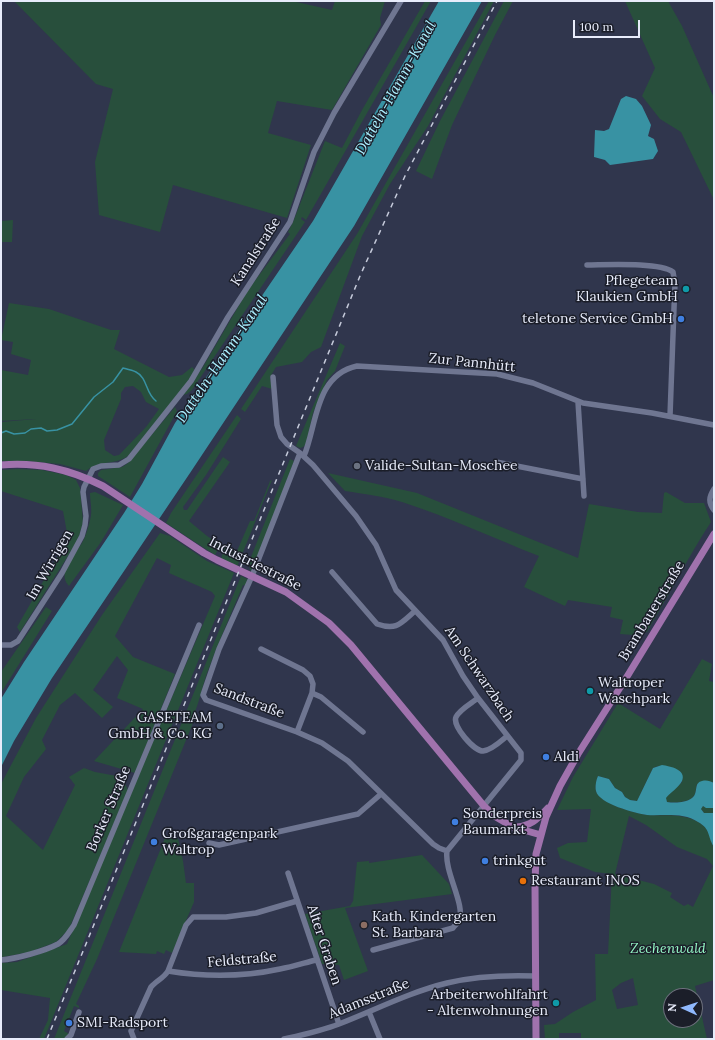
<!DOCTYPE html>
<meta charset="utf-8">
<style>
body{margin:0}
#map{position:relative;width:715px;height:1040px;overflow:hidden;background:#30364d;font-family:Lora,serif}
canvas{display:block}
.frame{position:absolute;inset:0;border:2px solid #e8ecfb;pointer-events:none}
.north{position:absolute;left:663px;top:988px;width:40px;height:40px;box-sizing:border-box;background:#1b1e29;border:1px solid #6d707d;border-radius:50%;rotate:273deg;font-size:11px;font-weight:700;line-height:16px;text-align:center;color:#e8ecfb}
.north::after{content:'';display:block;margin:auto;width:14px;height:18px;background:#8fb8fd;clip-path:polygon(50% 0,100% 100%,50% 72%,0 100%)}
.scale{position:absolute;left:573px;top:20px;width:67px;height:18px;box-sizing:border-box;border:2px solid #e8ecfb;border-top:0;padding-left:5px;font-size:12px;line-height:14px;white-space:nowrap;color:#e8ecfb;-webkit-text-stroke:3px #1b1e29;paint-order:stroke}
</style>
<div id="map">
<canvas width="715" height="1040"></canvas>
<div class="frame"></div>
<div class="north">N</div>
<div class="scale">100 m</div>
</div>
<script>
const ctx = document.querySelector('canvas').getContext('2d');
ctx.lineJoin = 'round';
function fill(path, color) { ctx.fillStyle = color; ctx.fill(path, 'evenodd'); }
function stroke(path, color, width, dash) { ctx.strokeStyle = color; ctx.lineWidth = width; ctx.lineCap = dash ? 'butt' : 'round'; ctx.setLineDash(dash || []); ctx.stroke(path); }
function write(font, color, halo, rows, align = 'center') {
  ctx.font = font + ' Lora,serif'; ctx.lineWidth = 3; ctx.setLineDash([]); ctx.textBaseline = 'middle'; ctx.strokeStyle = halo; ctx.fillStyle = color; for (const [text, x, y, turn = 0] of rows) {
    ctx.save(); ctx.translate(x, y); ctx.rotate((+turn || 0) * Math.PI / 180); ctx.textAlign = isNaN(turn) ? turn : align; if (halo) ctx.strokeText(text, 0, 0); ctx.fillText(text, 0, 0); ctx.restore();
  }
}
const green = new Path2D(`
 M14 1H292L332 10 335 1H385L380 18 381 25 332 110 277 101 268 133 311 145 287 218 173 185 160 232 99 215 95 162 113 89 96 84Z
 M425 1H431L306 220 302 217 301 219 305 222 192 390 187 394 183 395 203 367 248 290 290 234 288 232 293 222 325 141 342 148 362 110Z
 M489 1H494L428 126 390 184 362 236 321 347 311 352 302 362 276 367 270 377 272 389 262 386 245 412 241 409 357 234Z
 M504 1H513L495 35 452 125 432 179 416 171 440 121Z
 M625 1H668L682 26 714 98V200L681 132 660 119 642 96 655 68Z
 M13 220 12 242H1V221Z
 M9 303 49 309 111 330H120L114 349 169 377 182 375 192 367 195 370 187 384 128 456C113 466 101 459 86 471L60 464 27 461H1V422L36 419 1 421V370L28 375 31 360 11 354 13 342 1 340ZM133 386 141 392 146 402 159 409 146 427 119 455 114 456 105 450 104 440 121 399V393L125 387Z
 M340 343 345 346 335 371 327 380 313 413 306 444 303 447 300 448 296 446Z
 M175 407 177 411 130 497 98 476V473L101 470 122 467 128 463Z
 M237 415 241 419 206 475 183 507 184 510H187L223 457 230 462 189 521 207 536 218 543 219 548 215 555 166 523 171 513Z
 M290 459 294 461 255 565 250 571 249 562Z
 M18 469 42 470 66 475 76 480 80 488 83 522 78 540 20 632 17 627 68 538 63 511 1 491V470Z
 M328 473 417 493 578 558 589 504 638 512 662 513 664 493 666 492 685 503H704L711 522C688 557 669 595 647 632L633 635 620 634 623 620 610 617 612 607 568 600 565 606 524 587 539 556C493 538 449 517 402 502 383 496 364 494 345 491Z
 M272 480 237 567 221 559 225 546 237 551 250 521H254L270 481Z
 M95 492 123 505 101 542 69 586C55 572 79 551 84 539 87 532 90 522 91 515 92 508 90 500 90 493Z
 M160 533 170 536 207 561 234 573 44 1039H39L48 1020 50 998 1 990V963L17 962 67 944 215 596 212 592 169 573 171 565 157 558 115 636 133 657 175 674 135 773 94 761 143 709 117 698 128 670 117 656 93 690 113 707 102 718 75 693 60 705 42 740 46 749 24 777 6 816 43 850 75 785 69 777 84 768 95 772 122 777 128 790 69 929 56 942 30 952 3 957H1V784L36 718 102 615Z
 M241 576 247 579 246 586 243 585C231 614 218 643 207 673 202 688 199 703 193 717L195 718 97 959 76 1004 79 1006V1008L74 1006 64 1031 69 1034 65 1039H54Z
 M46 607 52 611 1 693V672Z
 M702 659 712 664 709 681 714 682V783L712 782 697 784C696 787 696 791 695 794 691 803 675 803 667 802L665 798 682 782 681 772C672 767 663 763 653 768L637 801 630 800 625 797 622 792 615 788 609 779 598 776C596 781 595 787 596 791 600 804 635 813 647 815 664 816 683 813 698 822 711 829 708 836 714 847V980L695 986 707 1039H581V1033H559V1039H545L544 1025 555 1024 573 1012 596 1000 595 954H608L612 874 595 872 560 858 557 848 568 843 587 842 591 809 557 810 573 777 618 703 660 729ZM629 816 646 825 677 847 707 859 713 866 693 907 688 904 684 906 670 897 672 893 654 884 615 874ZM633 978 638 1005 617 1009 612 990 621 983ZM671 996H695V1020H671Z
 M702 806 714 808V813H704L701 809Z
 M165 838H178L183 861 186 883H194V902L172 953 166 950 164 954 157 951 156 954 119 952Z
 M422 855 449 884 452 894 345 908 368 971 344 980 339 965 322 964 305 914 350 906 353 901 357 862 369 861V863Z`);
const water = new Path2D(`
 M439 1H482L354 226 190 473 52 678 14 741 1 767V699L24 662 124 513 142 484 175 423 313 221Z
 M626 96 636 99 642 106 651 125 648 136 654 139 658 151 653 159 610 165 605 160 594 157 595 130 604 131 609 129 621 99Z
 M662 765C670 766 687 770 682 781 679 787 670 793 666 798L667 802C675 803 685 803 692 798 699 793 693 783 702 781 707 780 710 781 714 783V808H706L703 806 701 809 704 813H714V847C707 836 711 829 698 822 683 812 664 816 647 815 635 813 599 804 596 791 595 787 596 780 598 776L609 779 615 788 622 792 625 797 630 800 637 801 653 768Z`);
const stream = new Path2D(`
 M1 433 6 431 14 434 25 433 31 429 41 428 47 431 57 430 72 424 94 397 113 382 123 368C127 369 132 370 136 372 148 378 145 393 156 401`);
const minor = new Path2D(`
 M587 265C606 265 659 262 673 272L675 284 674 308 670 416
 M273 377 277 425 281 437 287 444 300 453 313 465 356 516 376 545 396 590 443 640 463 676 478 698 521 753V760L447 851 439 848 433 844 348 761 322 743 297 732 206 700 203 695 219 649 252 576 300 453
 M578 402 584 496
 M304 456C317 425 315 375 357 366L497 374 533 383 583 403 652 413 714 425
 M496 462 583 479
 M714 489C709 497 708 502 714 510
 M332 572 377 624C397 631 401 623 415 611
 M1 645H11L18 641 62 573 82 536 85 525 86 516 83 492 84 487 93 469 101 466 119 465 129 459 191 381 228 317 290 222 314 152 334 113 401 1
 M261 649 303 670 310 676 313 684 312 693 297 732
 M312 693 321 697 363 732
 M478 698C472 703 460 709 456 717 452 726 474 751 483 751 492 750 501 741 507 736
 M209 843 219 845 358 814 381 794
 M288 873 339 1024
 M373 950 453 928C454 926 458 923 459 921 466 905 444 872 447 851
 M1 960C15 959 45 951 58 944 65 940 69 932 74 925L199 625
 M168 971C205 977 243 977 280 969 292 967 304 963 316 960
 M369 1012 380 1039
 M67 1039 71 1035 79 1012
 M134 1039 131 1031 151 987C156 981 164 978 168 971L186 925 193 917H226L256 913 297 901
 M284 1039C302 1035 321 1031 339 1024 375 1010 410 992 447 983 476 976 506 975 535 976`);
const major = new Path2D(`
 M1 465C38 462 69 469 103 486L204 553 217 560 286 592 329 623 351 645 484 806 496 817 513 827 541 835
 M517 827C533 825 538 818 548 808
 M536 1039 535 884 536 854 546 817 560 786 578 754 628 675 714 534`);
const rail = new Path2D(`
 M47 1039 360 276 405 176 497 1`);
const markers = [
 [686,289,4,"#0f9aa8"],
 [681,319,4,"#3f7fe0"],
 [357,466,4,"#6b7280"],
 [590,691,4,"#0f9aa8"],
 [220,726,4,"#5c6f8a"],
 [546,757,4,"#3f7fe0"],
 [455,822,4,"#3f7fe0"],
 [154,842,4,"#3f7fe0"],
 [485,861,4,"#3f7fe0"],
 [523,881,4,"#e8710a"],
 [364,925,4,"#8d6e63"],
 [556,1003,4,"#0f9aa8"],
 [69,1023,4,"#3f7fe0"]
];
const streetNames = [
 ["Kanalstraße",256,252,-57],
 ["Zur Pannhütt",472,363,6],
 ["Industriestraße",255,564,27],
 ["Im Wirrigen",50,565,-60],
 ["Brambauerstraße",652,611,-59],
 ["Am Schwarzbach",479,674,56],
 ["Sandstraße",249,701,21],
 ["Borker Straße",109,809,-67],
 ["Alter Graben",324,945,72],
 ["Feldstraße",242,960,-5],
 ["Adamsstraße",369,999,-22]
];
const poiNames = [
 ["Pflegeteam",678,281,"right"],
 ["Klaukien GmbH",678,297,"right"],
 ["teletone Service GmbH",673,319,"right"],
 ["Valide-Sultan-Moschee",365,466],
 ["Waltroper",598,683],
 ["Waschpark",598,699],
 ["GASETEAM",212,718,"right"],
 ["GmbH & Co. KG",212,734,"right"],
 ["Aldi",554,757],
 ["Sonderpreis",463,814],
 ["Baumarkt",463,830],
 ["Großgaragenpark",162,834],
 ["Waltrop",162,850],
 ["trinkgut",493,861],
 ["Restaurant INOS",531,881],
 ["Kath. Kindergarten",372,917],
 ["St. Barbara",372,933],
 ["Arbeiterwohlfahrt",548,995,"right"],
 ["- Altenwohnungen",548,1011,"right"],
 ["SMI-Radsport",77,1023]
];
const parkNames = [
 ["Zechenwald",668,949]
];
const waterNames = [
 ["Datteln-Hamm-Kanal",396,88,-61],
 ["Datteln-Hamm-Kanal",222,359,-56]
];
fill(green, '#284f3c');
fill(water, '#3892a3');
stroke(stream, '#3892a3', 1.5);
stroke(minor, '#6f7691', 5.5);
stroke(major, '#a072ad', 7);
stroke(rail, '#c5cada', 1.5, [5, 5]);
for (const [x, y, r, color] of markers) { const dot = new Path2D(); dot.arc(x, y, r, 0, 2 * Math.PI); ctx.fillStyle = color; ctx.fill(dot); stroke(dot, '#1b1e29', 1.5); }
write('14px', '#e8ecfb', '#1b1e29', streetNames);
write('14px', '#e8ecfb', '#1b1e29', poiNames, 'left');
write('italic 14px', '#94f7c5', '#1b1e29', parkNames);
write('italic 15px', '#acf0ff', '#1b1e29', waterNames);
</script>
